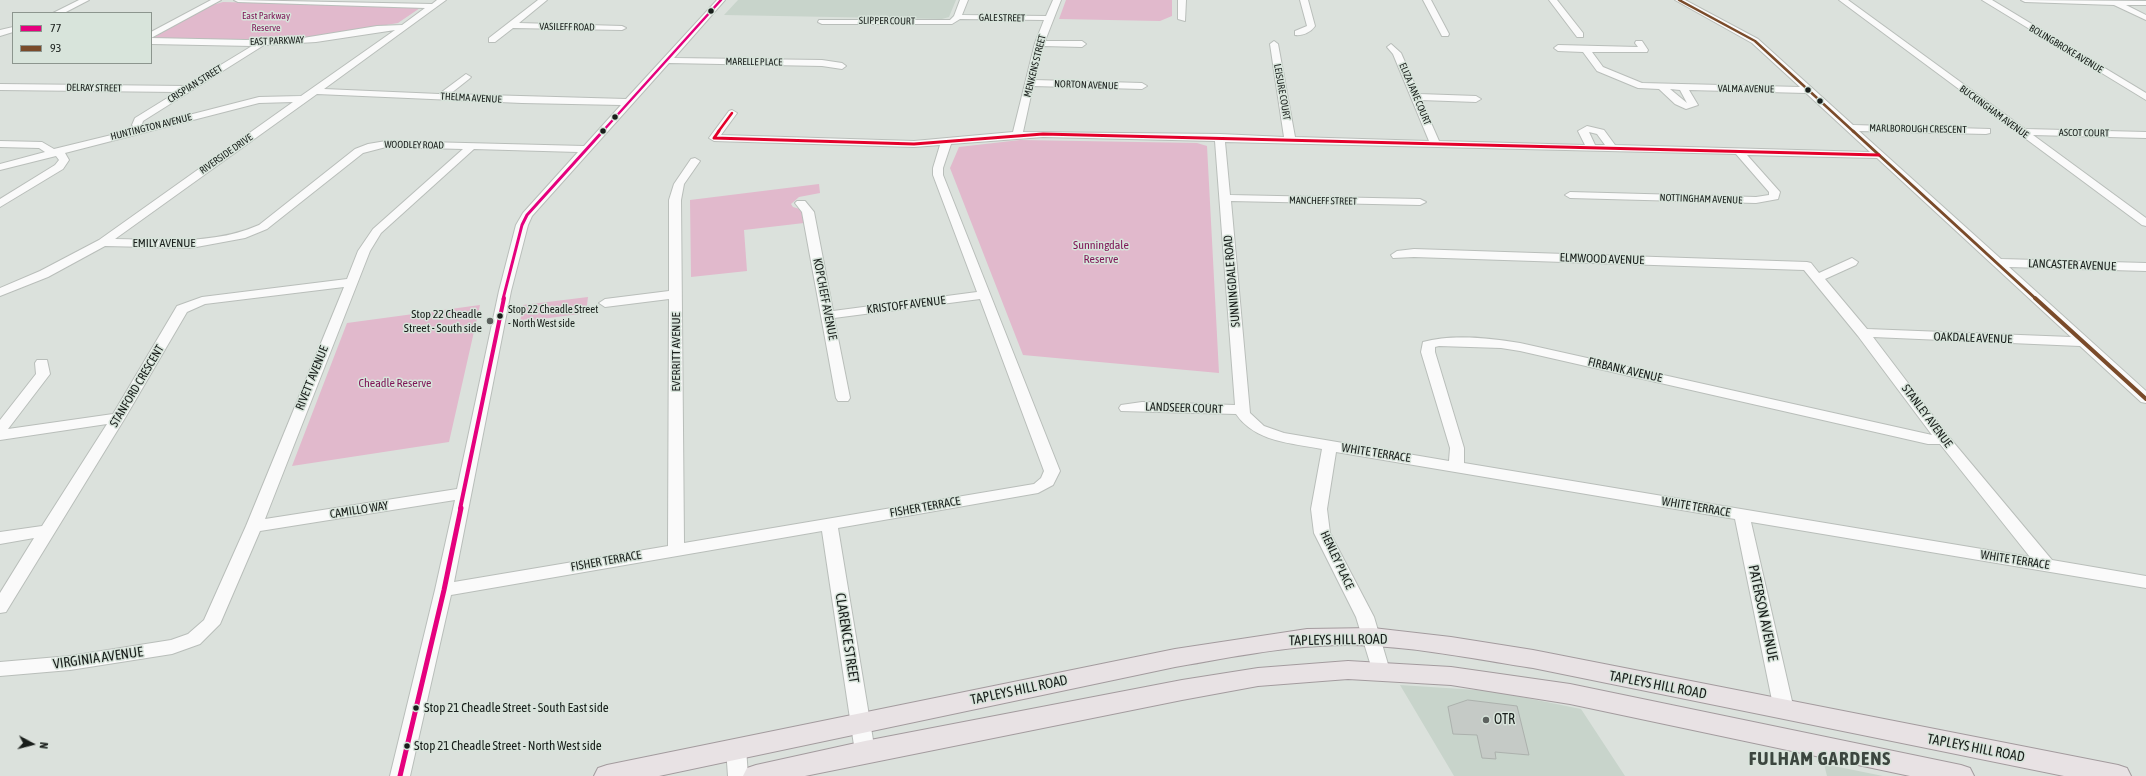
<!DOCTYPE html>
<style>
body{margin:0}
#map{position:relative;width:2146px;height:776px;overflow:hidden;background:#dbe1dc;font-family:"Asap Condensed",sans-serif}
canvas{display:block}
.legend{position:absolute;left:12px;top:12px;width:140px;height:52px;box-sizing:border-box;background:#d8e4db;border:1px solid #8c958e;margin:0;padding:5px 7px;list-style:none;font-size:12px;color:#191e1b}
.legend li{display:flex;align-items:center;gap:8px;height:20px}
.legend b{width:20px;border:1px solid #8c958e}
.north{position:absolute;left:12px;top:724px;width:40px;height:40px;-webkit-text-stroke:3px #d8e4db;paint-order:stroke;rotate:97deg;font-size:11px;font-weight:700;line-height:16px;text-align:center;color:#191e1b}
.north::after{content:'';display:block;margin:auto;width:14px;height:18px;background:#191e1b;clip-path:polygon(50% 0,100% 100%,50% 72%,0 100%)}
</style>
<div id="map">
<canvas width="2146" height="776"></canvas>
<ul class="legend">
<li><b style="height:5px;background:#e5007d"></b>77</li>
<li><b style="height:5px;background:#7a4b2a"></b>93</li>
</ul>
<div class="north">N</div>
</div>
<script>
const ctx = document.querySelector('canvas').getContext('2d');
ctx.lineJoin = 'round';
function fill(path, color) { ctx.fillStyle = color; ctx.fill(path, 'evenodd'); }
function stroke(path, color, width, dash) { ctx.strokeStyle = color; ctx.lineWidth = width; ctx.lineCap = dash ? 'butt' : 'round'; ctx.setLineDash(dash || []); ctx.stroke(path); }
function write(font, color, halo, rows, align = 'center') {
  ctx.font = font + ' "Asap Condensed",sans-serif'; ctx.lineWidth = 3; ctx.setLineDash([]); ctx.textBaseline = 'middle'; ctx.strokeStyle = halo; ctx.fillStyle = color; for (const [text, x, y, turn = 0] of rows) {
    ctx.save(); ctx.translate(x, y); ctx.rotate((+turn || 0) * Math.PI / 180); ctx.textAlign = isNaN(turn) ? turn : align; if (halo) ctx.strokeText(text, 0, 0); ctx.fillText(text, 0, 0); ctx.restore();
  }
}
const built = new Path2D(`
 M738 0H956L949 17 942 19 724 15Z
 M1400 685 1492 691 1581 709 1625 776H1454Z
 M1824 764 1883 776H1827Z`);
const green = new Path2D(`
 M1066 0H1172V16L1160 21 1059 19Z
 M223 2 416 7 420 8 398 23 303 39 268 41 153 38 209 6Z
 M1020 140 1197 143 1207 146 1219 373 1023 355 950 168 959 147Z
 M819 184 820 193 799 197 791 204 793 207 803 210 804 223 744 230 747 271 691 277 690 200Z
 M588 297 586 313 520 322 523 305Z
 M480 305 449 442 292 466 347 323Z`);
const building = new Path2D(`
 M1468 700 1517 706 1529 755 1495 752 1496 759 1482 758 1477 735 1453 734 1448 707Z`);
const minor = new Path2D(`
 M79 0H89L64 13H53Z
 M211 0H221L151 38V32Z
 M234 0 432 4 437 0H446L324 89 439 94 466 74 471 77 469 79 450 94 626 99 717 0H725L674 58 822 60 842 63 846 66 842 69 822 66 669 63 532 216 528 225 511 291 454 582 668 546 669 299 605 307 599 303 605 299 669 291V200L674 184 691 159 695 158 700 161 684 184 681 200 684 543 1034 484 1041 478 1044 471 980 299 834 318 850 398 848 401H838L836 398 802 212 795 203 797 201H805L814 212 833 311 977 292 933 175V168L940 145 914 147 714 141 709 138 729 111 732 110 737 113 721 135 914 141 1013 132 1035 43 1044 20 960 19 952 24H822L818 22 819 20H950L954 16 960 0H968L962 15 1046 16 1053 0H1061L1045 41H1082L1086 44 1082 47 1043 46 1034 80 1142 83 1147 86 1142 89 1033 86 1023 132 1220 134 1284 137 1270 44 1274 41 1278 44 1295 137 1429 141 1393 54 1387 47 1391 44 1401 53 1419 94 1476 96 1481 99 1476 102 1421 100 1439 141 1585 145 1578 131 1587 126 1604 130 1615 145 1870 152 1806 93 1689 90 1698 105 1686 109 1675 104 1659 89 1638 88 1597 71 1583 52 1558 51 1554 48 1558 45 1638 47 1635 43 1636 41H1642L1648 50 1647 52H1592L1603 67 1642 83 1800 87 1752 43 1675 0H1685L1758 39 1853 125 1990 129V133L1986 134 1859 131 2001 259 2146 263V271L2009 267 2146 391V403L2141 402 2080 346 1873 337 1949 437 2052 560 2146 576V588L1751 522 1794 710 1791 715 1784 718 1777 715 1774 710 1735 519 1336 452 1327 509 1330 533 1374 617 1390 671 1388 676 1381 678 1374 676 1356 617 1314 533 1311 509 1322 449C1291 443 1255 442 1236 414L1121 411 1119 408 1121 405 1142 402 1235 405 1215 141 1043 137 951 144 943 168V175L1060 471 1053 485 1038 493 838 528 875 752 872 758 865 760 858 758 855 752 822 531 451 595 410 776H390L435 590 455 500 260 531 220 624 200 644 172 654 70 670 0 676V662L70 656 171 640 188 634 204 620 246 526 344 287 205 304 187 312 125 418 6 612 0 613V593L34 538 0 544V532L42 526 107 424 0 440V420L36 374 35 363 37 360H47L50 374 8 429 113 414 177 306 202 297 347 279 358 251 373 229 463 149 386 147 363 153 267 229 245 238 191 248 105 246 48 277 0 296V288L40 271 99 240 293 102 259 103 65 153 69 160 63 169 0 207V199L55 165 59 160 56 156 0 170V164L45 152 39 148 0 147V141L42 142 54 149 136 129 132 125 135 118 177 92 0 90V84L186 86 252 46 151 44V38L246 40 303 38 377 26 402 25 425 8 238 2ZM395 30 301 96 259 97 146 126 142 124 143 121 264 45 316 42ZM1670 89 1680 90 1687 103ZM317 94 522 103 621 105 584 146 386 141 368 144 355 149 259 225C214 245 163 240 115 239ZM1589 132 1597 134 1605 145H1595ZM1225 142 1736 154 1769 192V195L1756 197 1570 192 1565 195 1570 198 1756 203 1778 199 1780 192 1747 155 1877 158 2071 337 1867 329 1825 279 1856 265 1858 262 1852 258 1819 273 1811 263 1807 262 1414 249 1397 251 1391 255 1393 258 1414 257 1804 270 1858 336 1932 435 1520 343C1491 338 1451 334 1423 342L1421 352 1450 448 1449 461 1284 433 1264 426 1250 413 1231 201 1420 205 1426 202 1420 199 1230 195ZM474 149 578 152 523 213 516 225 499 291 457 489 265 519 370 251 381 233ZM1439 346 1501 348 1520 351 1928 444H1940L2030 557 1464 463V448L1435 352V347Z
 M538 0H547L519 23 622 26 626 28 622 30 513 28 495 42H489V38Z
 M1178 0H1186L1185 21 1178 19Z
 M1300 0H1308L1315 26C1311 32 1303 36 1295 35V31L1307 26Z
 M1423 0H1431L1449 34 1448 36H1442Z
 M1549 0H1557L1583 33V37H1577Z
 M1839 0H1848L2025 129 2146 132V138L2033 135 2146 218V226L2142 225Z
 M1982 0H1992L2146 93V100Z
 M2021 0 2146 1V5H2126L2146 15V20L2114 5 2025 2Z
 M13 27V32L0 36V30Z
 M736 740 743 742 746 748 748 776H728L726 748 729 742Z`);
const major = new Path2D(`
 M1373 628 1451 637 1533 650 2118 765 2127 768 2131 776H2064L1533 668C1480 660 1427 649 1374 646 1307 641 1240 656 1175 667L659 776H594L598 768 607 765 1175 649 1307 629Z
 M1348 661 1451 667 1570 684 1961 765 1970 768 1974 776H1910L1570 704 1451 685 1348 679 1258 686 1182 700 805 776H743L747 768 756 765 865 741 1182 680 1258 668Z`);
const bus1Far3 = new Path2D(`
 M602 132 721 0`);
const bus1Far2 = new Path2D(`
 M503 299 522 225 527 215 603 131`);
const bus1Far1 = new Path2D(`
 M460 509 504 298`);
const bus1 = new Path2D(`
 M400 776 444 590 461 508`);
const bus2Far2 = new Path2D(`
 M1679 0 1755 41 1854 132`);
const bus2Far1 = new Path2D(`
 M1853 131 2036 299`);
const bus2 = new Path2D(`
 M2035 298 2146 399`);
const bus3Far1 = new Path2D(`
 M718 132 732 113`);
const bus3 = new Path2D(`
 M719 131 714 138 914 144 1043 134 1879 155`);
const markers = [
 [711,11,3.5,"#191e1b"],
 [1808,90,3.5,"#191e1b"],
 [1820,101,3.5,"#191e1b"],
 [615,117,3.5,"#191e1b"],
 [603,131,3.5,"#191e1b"],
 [500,316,3.5,"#191e1b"],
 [490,321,4,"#5d625f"],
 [416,708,3.5,"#191e1b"],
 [1486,720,4,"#5d625f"],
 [407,746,3.5,"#191e1b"]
];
const farParknames = [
 ["East Parkway",266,16],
 ["Reserve",266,28]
];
const farStreetnames = [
 ["GALE STREET",1002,18,1],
 ["SLIPPER COURT",887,21,1],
 ["VASILEFF ROAD",567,27,1],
 ["EAST PARKWAY",277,41,-2],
 ["BOLINGBROKE AVENUE",2066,49,31],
 ["MARELLE PLACE",754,62,1],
 ["MENKENS STREET",1035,66,-76],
 ["CRISPIAN STREET",195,84,-32],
 ["NORTON AVENUE",1086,85,2],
 ["DELRAY STREET",94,88,1],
 ["VALMA AVENUE",1746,89,1],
 ["LEISURE COURT",1282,92,80],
 ["ELIZA JANE COURT",1415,94,67],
 ["THELMA AVENUE",471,98,3],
 ["BUCKINGHAM AVENUE",1994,112,36],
 ["HUNTINGTON AVENUE",151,127,-14],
 ["MARLBOROUGH CRESCENT",1918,129,1],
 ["ASCOT COURT",2084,133,1],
 ["WOODLEY ROAD",414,145,1],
 ["RIVERSIDE DRIVE",226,154,-35],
 ["NOTTINGHAM AVENUE",1701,199,2],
 ["MANCHEFF STREET",1323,201,1]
];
const busNames = [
 ["Stop 22 Cheadle Street",508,310],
 ["- North West side",508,324]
];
const streetNames = [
 ["EMILY AVENUE",164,243],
 ["ELMWOOD AVENUE",1602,259,2],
 ["LANCASTER AVENUE",2072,265,2],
 ["SUNNINGDALE ROAD",1232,281,-95],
 ["KOPCHEFF AVENUE",825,299,79],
 ["KRISTOFF AVENUE",906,305,-7],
 ["OAKDALE AVENUE",1973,338,2],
 ["EVERRITT AVENUE",676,352,-90],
 ["FIRBANK AVENUE",1625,370,13],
 ["RIVETT AVENUE",312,378,-68],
 ["STANFORD CRESCENT",137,386,-59],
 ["LANDSEER COURT",1184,408,2],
 ["STANLEY AVENUE",1927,416,53],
 ["WHITE TERRACE",1376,453,9],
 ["FISHER TERRACE",925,507,-10],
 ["WHITE TERRACE",1696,507,10],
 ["CAMILLO WAY",359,510,-9],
 ["HENLEY PLACE",1337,560,65],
 ["WHITE TERRACE",2015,560,9],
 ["FISHER TERRACE",606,561,-10]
];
const parkNames = [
 ["Sunningdale",1101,245],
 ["Reserve",1101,259],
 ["Cheadle Reserve",395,383]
];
const poiNames = [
 ["Stop 22 Cheadle",482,314],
 ["Street - South side",482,328]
];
const nearBusnames = [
 ["Stop 21 Cheadle Street - South East side",424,708],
 ["Stop 21 Cheadle Street - North West side",414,746]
];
const nearStreetnames = [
 ["PATERSON AVENUE",1763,613,78],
 ["CLARENCE STREET",847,638,81],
 ["TAPLEYS HILL ROAD",1338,640,-1],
 ["VIRGINIA AVENUE",98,658,-8],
 ["TAPLEYS HILL ROAD",1658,685,11],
 ["TAPLEYS HILL ROAD",1019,690,-12],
 ["TAPLEYS HILL ROAD",1976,748,11]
];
const nearPoinames = [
 ["OTR",1494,720]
];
const nearDistrictnames = [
 ["FULHAM GARDENS",1820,759]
];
fill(built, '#c8d4cb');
fill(green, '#e1b9cc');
fill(building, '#c5cac6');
stroke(building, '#acb1ad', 1);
stroke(minor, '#b9beba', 2);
stroke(major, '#a39b9e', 2);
fill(minor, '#fafafa');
fill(major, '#e8e2e4');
stroke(bus1Far3, '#e5007d', 2.5);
stroke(bus1Far2, '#e5007d', 3);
stroke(bus1Far1, '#e5007d', 4);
stroke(bus1, '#e5007d', 5);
stroke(bus2Far2, '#7a4b2a', 2.5);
stroke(bus2Far1, '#7a4b2a', 3);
stroke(bus2, '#7a4b2a', 4);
stroke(bus3Far1, '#e4002b', 2.5);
stroke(bus3, '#e4002b', 3);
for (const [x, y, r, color] of markers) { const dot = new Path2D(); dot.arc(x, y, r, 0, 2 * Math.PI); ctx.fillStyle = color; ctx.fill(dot); stroke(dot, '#d8e4db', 1.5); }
write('10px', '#7e1456', '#d8e4db', farParknames);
write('10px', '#191e1b', '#d8e4db', farStreetnames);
write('11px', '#191e1b', '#d8e4db', busNames, 'left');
write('12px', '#191e1b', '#d8e4db', streetNames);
write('12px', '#7e1456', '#d8e4db', parkNames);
write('12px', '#191e1b', '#d8e4db', poiNames, 'right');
write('13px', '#191e1b', '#d8e4db', nearBusnames, 'left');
write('14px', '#191e1b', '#d8e4db', nearStreetnames);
write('14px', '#191e1b', '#d8e4db', nearPoinames, 'left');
ctx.letterSpacing = '1px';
write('bold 19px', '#3c463f', '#d8e4db', nearDistrictnames);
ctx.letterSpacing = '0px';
</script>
